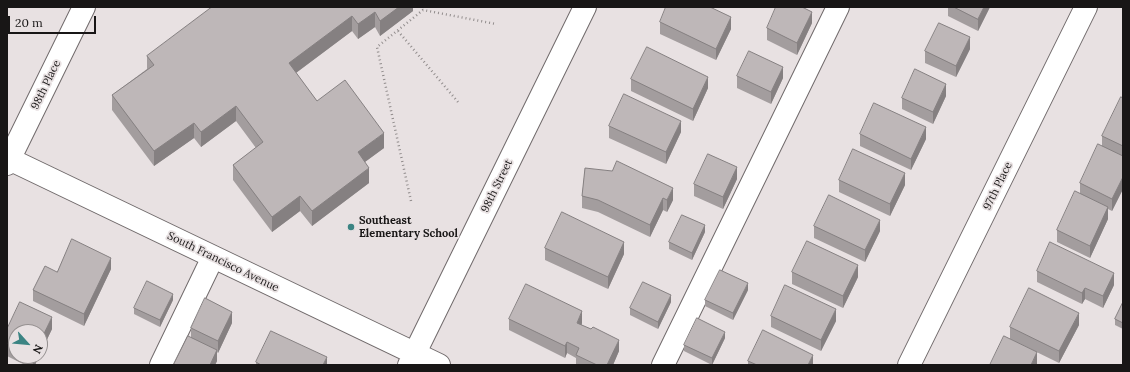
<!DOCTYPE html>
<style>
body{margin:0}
#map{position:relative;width:1130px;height:372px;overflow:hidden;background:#e8e1e2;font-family:Lora,serif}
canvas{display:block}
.frame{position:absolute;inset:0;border:8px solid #181616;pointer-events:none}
.north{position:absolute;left:8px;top:324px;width:40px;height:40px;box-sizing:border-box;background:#e8e1e2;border:1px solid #959090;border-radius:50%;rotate:117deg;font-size:11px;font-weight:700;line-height:16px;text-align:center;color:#181616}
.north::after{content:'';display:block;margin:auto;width:14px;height:18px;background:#3b8483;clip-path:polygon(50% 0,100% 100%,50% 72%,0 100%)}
.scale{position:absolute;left:8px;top:16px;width:88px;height:18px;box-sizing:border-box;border:2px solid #181616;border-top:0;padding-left:5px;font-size:12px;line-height:14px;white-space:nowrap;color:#181616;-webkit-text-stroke:3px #e8e1e2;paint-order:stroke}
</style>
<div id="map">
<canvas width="1130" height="372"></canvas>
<div class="frame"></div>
<div class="north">N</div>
<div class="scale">20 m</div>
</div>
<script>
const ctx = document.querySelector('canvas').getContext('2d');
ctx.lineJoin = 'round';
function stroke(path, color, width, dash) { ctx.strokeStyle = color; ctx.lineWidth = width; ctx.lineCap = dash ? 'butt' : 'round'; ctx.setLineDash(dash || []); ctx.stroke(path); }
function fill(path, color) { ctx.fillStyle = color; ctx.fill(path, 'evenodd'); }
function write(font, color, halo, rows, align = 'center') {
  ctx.font = font + ' Lora,serif'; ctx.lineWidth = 3.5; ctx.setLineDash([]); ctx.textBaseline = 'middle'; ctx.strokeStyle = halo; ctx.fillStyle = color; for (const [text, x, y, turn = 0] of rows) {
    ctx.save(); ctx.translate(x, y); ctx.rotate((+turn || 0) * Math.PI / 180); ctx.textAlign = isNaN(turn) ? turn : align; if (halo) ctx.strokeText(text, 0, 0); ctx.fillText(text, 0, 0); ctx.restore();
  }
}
const path = new Path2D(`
 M398 31 458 102
 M411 201 377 47 423 10 496 24`);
const minor = new Path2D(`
 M7 158 439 365
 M7 164 84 7
 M161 365 213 257
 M409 365 585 7
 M663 365 838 7
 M909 365 1086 7`);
const wall = new Path2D(`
 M212 7H413V11L380 36 375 27 358 39 352 31 296 73 317 101 384 148 365 162 369 183 312 226 300 211 272 232 233 180V165L256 148 236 121 201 147 194 138 154 166 112 110V95L147 69V56Z
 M948 7H990L978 31 948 16Z
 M660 22 731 29 716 60 660 34Z
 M812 23 797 55 767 40V28Z
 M970 49 956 77 925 63V51Z
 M737 76 783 78 771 104 737 88Z
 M631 79 708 88 693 121 631 91Z
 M946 96 933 124 902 109V98Z
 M1123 98V189L1112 211 1108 209V219L1090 258 1057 242V230L1080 193V183L1102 146V136Z
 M609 126 681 132 666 164 609 138Z
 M860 134 926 139 911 170 860 146Z
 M585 168 673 200 667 212 663 210 650 237 598 212 582 208V196Z
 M737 179 723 209 694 196V184Z
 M839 180 905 185 890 216 839 192Z
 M814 226 880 231 865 262 814 238Z
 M705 232 692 260 669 249V242Z
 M545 248 624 254 608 289 545 260Z
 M111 269 84 326 33 301V290Z
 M1037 271 1114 285 1103 308 1085 299 1082 304 1037 282Z
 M792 272 858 277 843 308 792 284Z
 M748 290 733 320 705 306V300Z
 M173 300 160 327 134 314V308Z
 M671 302 658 329 630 315V308Z
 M1123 302V329L1115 325V319Z
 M771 316 836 321 821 351 771 327Z
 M509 319 582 323V325L619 351 613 365H576V358L567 353 565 358 509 330Z
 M232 323 218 353 217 352V361L215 365H174L191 337V328Z
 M1079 325 1059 363 1010 339V327Z
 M7 329H52L40 354V332H16V356H39L35 365H25L7 356Z
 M725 338 712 365 684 351V345Z
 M748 361 813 365H748Z
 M256 362 327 365H256Z`);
const shadedWall = new Path2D(`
 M398 7H413V11L380 36V21Z
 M984 7H990L978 31V19Z
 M375 12V27L358 39V24Z
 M812 12V23L797 55V43Z
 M352 16V31L289 78V63Z
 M731 17V29L716 60V49Z
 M970 37V49L956 77V66Z
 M783 67V78L771 104V92Z
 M708 77V88L693 121V109Z
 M946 84V96L933 124V112Z
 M236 106V121L201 147V132Z
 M681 121V132L666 164V152Z
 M194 123V138L154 166V151Z
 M926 127V139L911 170V159Z
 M384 133V148L358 167V152Z
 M737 167V179L723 209V197Z
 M369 168V183L312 226V211Z
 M905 173V185L890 216V204Z
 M1123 177V189L1112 211V199Z
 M673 188V200L667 212V200Z
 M300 196V211L272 232V217Z
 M663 198V210L650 237V225Z
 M1108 207V219L1090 258V246Z
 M880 220V231L865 262V250Z
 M705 225V232L692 260V253Z
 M624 242V254L608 289V277Z
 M111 258V269L84 326V314Z
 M858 265V277L843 308V296Z
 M1114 273V285L1103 308V296Z
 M748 283V290L733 320V313Z
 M1085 288V299L1082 304V293Z
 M173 294V300L160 327V320Z
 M671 295V302L658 329V322Z
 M836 309V321L821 351V340Z
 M582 311V323L577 334V323Z
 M232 312V323L218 353V341Z
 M1079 313V325L1059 363V351Z
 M52 317V329L40 354V342Z
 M725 332V338L712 365V358Z
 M619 340V351L613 365H607Z
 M567 342V353L565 358V346Z
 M217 350V361L215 365H210Z
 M1037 352V365H1031Z
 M813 355V365H808Z
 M34 356H39L35 365H33V357Z
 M327 357V365H323Z`);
const building = new Path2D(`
 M212 7H399L380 21 375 12 358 24 352 16 289 63 317 101 345 80 384 133 358 152 369 168 312 211 300 196 272 217 233 165 263 142 236 106 201 132 194 123 154 151 112 95 154 65 147 56Z
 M666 7H710L731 17 716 49 660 22Z
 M776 7H802L812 12 797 43 767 28Z
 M954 7H984L978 19Z
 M939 23 970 37 956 66 925 51Z
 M647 47 708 77 693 109 631 79Z
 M749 51 783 67 771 92 737 76Z
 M915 69 946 84 933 112 902 98Z
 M624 94 681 121 666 152 609 126Z
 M1121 97 1123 98V146L1102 136Z
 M874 103 926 127 911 159 860 134Z
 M1098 144 1123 156V177L1112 199 1080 183Z
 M853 149 905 173 890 204 839 180Z
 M708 154 737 167 723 197 694 184Z
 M617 161 673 188 667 200 663 198 650 225 598 200 582 196 585 168 612 171Z
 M1075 191 1108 207 1090 246 1057 230Z
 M829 195 880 220 865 250 814 226Z
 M562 212 624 242 608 277 545 248Z
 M682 215 705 225 692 253 669 242Z
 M72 239 111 258 84 314 33 290 45 266 57 272Z
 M807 241 858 265 843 296 792 272Z
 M1050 242 1114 273 1103 296 1085 288 1082 293 1037 271Z
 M720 270 748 283 733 313 705 300Z
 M147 281 173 294 160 320 134 308Z
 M643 282 671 295 658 322 630 308Z
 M526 284 582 311 577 323 591 329 593 327 619 340 607 365H597L576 355 579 348 567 342 565 346 509 319Z
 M785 285 836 309 821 340 771 316Z
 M1029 288 1079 313 1059 351 1010 327Z
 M205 298 232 312 218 341 191 328Z
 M20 302 52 317 40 342V332H16V349L7 345V329Z
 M1123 302V323L1115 319Z
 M697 318 725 332 712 358 684 345Z
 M763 330 813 355 808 365H757L748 361Z
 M271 331 327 357 323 365H261L256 362Z
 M188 336 217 350 210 365H176L174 364Z
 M1004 336 1037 352 1031 365H990Z`);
const markers = [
 [351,227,4,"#3b8483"]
];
const streetNames = [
 ["98th Place",46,85,-64],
 ["98th Street",497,186,-64],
 ["97th Place",998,186,-64],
 ["South Francisco Avenue",223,262,26]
];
const poiNames = [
 ["Southeast",359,221],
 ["Elementary School",359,234]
];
stroke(minor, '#706a6b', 24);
stroke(path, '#918c8c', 2.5, [1, 3]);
stroke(minor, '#fff', 22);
fill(wall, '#a39d9e');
fill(shadedWall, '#858081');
fill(building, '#beb7b8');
stroke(building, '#858081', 1);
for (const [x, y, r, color] of markers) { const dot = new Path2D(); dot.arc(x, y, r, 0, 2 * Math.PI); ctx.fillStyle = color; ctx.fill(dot); stroke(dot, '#e8e1e2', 1.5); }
write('11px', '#181616', '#e8e1e2', streetNames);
write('bold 11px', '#181616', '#e8e1e2', poiNames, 'left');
</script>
